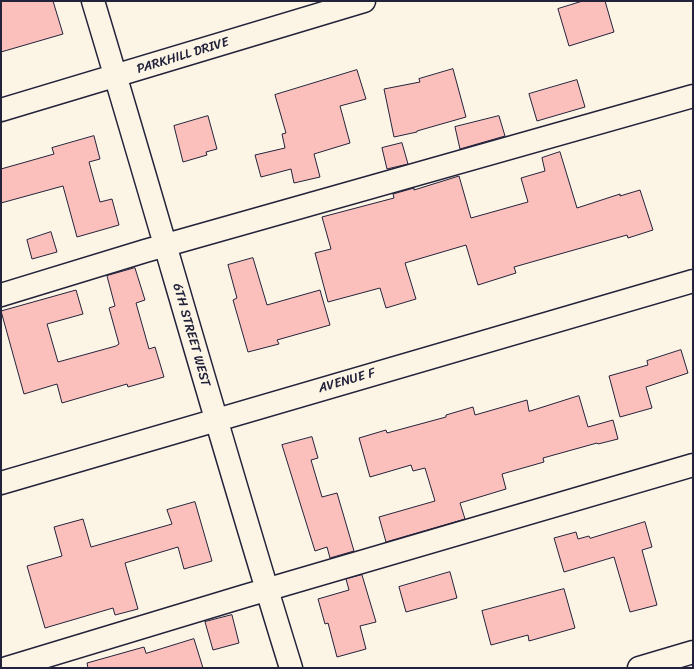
<!DOCTYPE html>
<style>
body{margin:0}
#map{position:relative;width:694px;height:669px;overflow:hidden;background:#fcf5e5;font-family:Sriracha,sans-serif}
canvas{display:block}
.frame{position:absolute;inset:0;border:2px solid #22223b;pointer-events:none}
</style>
<div id="map">
<canvas width="694" height="669"></canvas>
<div class="frame"></div>
</div>
<script>
const ctx = document.querySelector('canvas').getContext('2d');
ctx.lineJoin = 'round';
function fill(path, color) { ctx.fillStyle = color; ctx.fill(path, 'evenodd'); }
function stroke(path, color, width, dash) { ctx.strokeStyle = color; ctx.lineWidth = width; ctx.lineCap = dash ? 'butt' : 'round'; ctx.setLineDash(dash || []); ctx.stroke(path); }
function write(font, color, halo, rows, align = 'center') {
  ctx.font = font + ' Sriracha,sans-serif'; ctx.lineWidth = 3; ctx.setLineDash([]); ctx.textBaseline = 'middle'; ctx.strokeStyle = halo; ctx.fillStyle = color; for (const [text, x, y, turn = 0] of rows) {
    ctx.save(); ctx.translate(x, y); ctx.rotate((+turn || 0) * Math.PI / 180); ctx.textAlign = isNaN(turn) ? turn : align; if (halo) ctx.strokeText(text, 0, 0); ctx.fillText(text, 0, 0); ctx.restore();
  }
}
const building = new Path2D(`
 M1 1H53L63 34 1 52Z
 M583 1H605L614 32 569 46 558 9Z
 M453 69 466 117 417 131V132L394 137 384 89 420 82 419 79Z
 M357 70 366 99 340 106 350 143 314 154 320 177 294 183 291 169 261 177 255 155 285 148 282 134 286 133 275 95Z
 M577 80 585 107 537 121 529 94Z
 M208 116 217 149 206 152 207 155 183 162 174 126Z
 M499 116 505 136 460 149 455 127Z
 M94 136 100 159 89 162 100 202 112 199 119 225 77 237 63 186 1 203V169L54 154 52 148Z
 M402 143 408 164 387 169 382 148Z
 M560 152 577 208 620 194V196L640 190 653 230 628 238 627 235 514 267 516 273 478 285 466 245 405 263 416 299 386 308 380 288 328 302 315 253 331 249 322 217 394 198 393 194 414 188V190L459 176 471 218 528 202 521 178 545 171 542 158Z
 M51 232 57 252 32 259 27 240Z
 M253 258 267 305 320 290 330 325 277 340 279 344 248 352 233 300 237 298 228 265Z
 M135 268 145 300 136 303 149 349 155 347 164 377 128 387 127 384 62 403 57 384 24 394 1 311 76 290 83 314 47 324 58 362 116 346 119 344 109 308 115 306 107 276Z
 M681 350 688 373 646 387 652 408 620 417 609 376 648 365 647 361Z
 M579 396 588 427 613 420 618 439 598 444 597 443 543 458 544 462 502 474 506 489 460 503 465 519 386 542 379 517 435 501 425 468 413 471 411 465 370 477 359 438 386 430 387 433 446 417V415L473 407 475 415 527 400 529 411Z
 M312 437 318 458 311 460 322 497 337 493 354 551 330 558 327 547 315 551 282 445Z
 M195 502 212 561 184 569 178 547 125 563 138 609 115 615 113 608 45 628 27 566 62 556 54 527 83 519 91 547 172 524 167 510Z
 M645 522 652 547 642 550 657 605 630 612 614 557 564 572 554 538 576 532 578 539 589 536 590 538Z
 M450 572 457 598 406 612 399 587Z
 M362 575 376 622 360 626 366 649 337 657 328 623 325 624 318 599 349 590 346 579Z
 M564 589 575 628 529 641 528 635 491 645 482 611Z
 M232 615 239 643 213 650 205 622Z
 M194 639 203 668H88L87 663 144 647 146 653Z`);
const minor = new Path2D(`
 M93 1C160 223 222 446 291 668
 M1 110 364 1
 M1 295 145 251 693 96
 M1 483 693 281
 M7 668 245 596 693 465
 M639 668 693 652`);
const streetNames = [
 ["PARKHILL DRIVE",183,56,-17],
 ["6TH STREET WEST",191,335,74],
 ["AVENUE F",347,381,-16]
];
fill(building, '#fcc0bc');
stroke(building, '#22223b', 1);
stroke(minor, '#22223b', 25);
stroke(minor, '#fcf5e5', 22);
write('13px', '#22223b', '#fcf5e5', streetNames);
</script>
